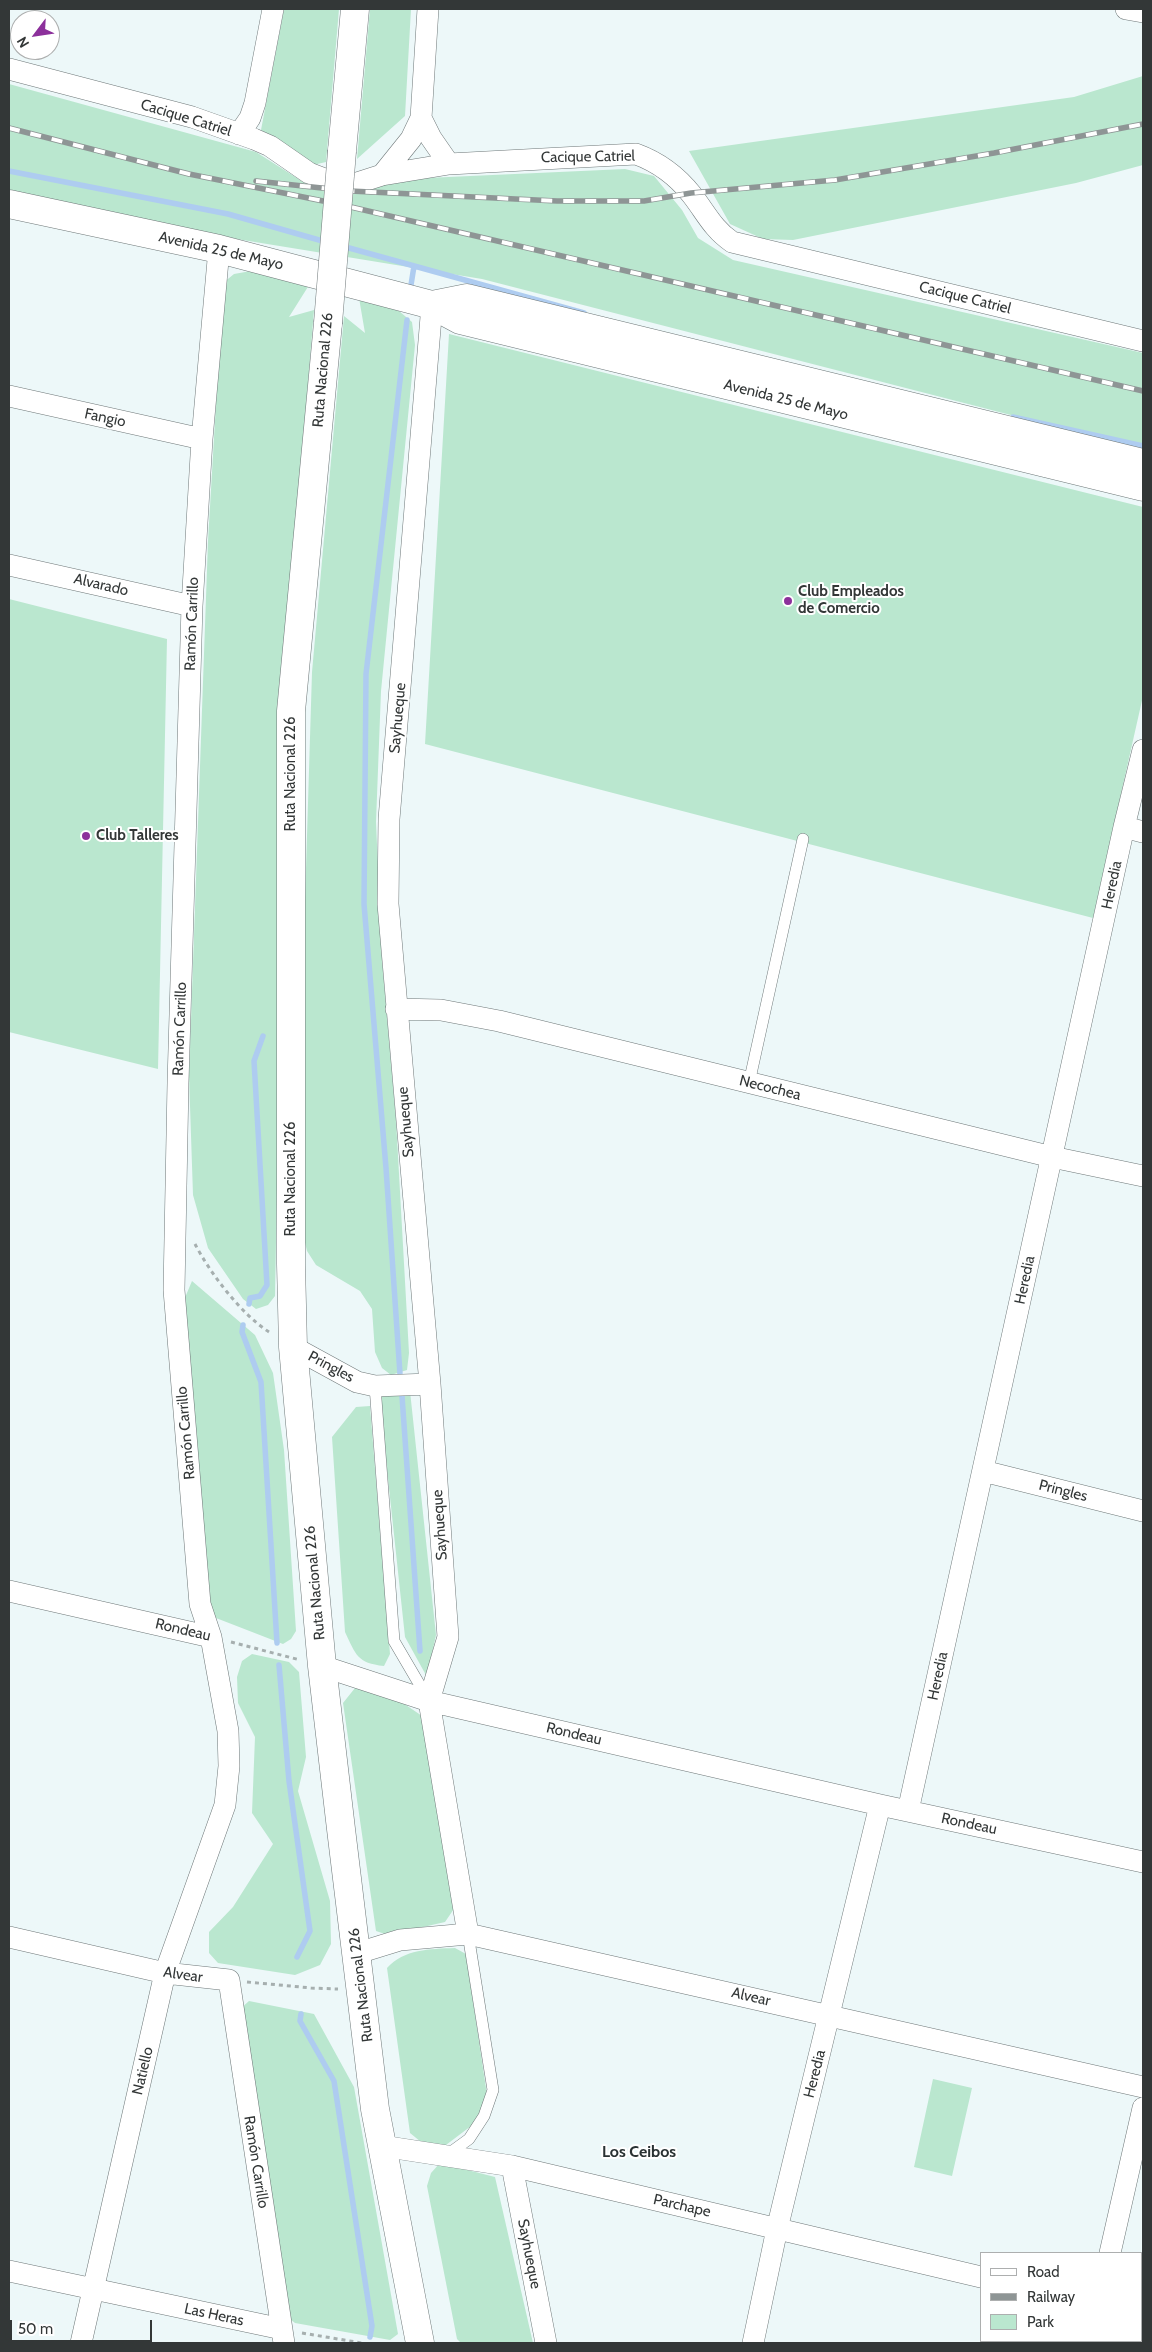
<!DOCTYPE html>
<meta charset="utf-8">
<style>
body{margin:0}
#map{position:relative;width:1152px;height:2352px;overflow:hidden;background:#edf8f9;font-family:Cabin,sans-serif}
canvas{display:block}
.frame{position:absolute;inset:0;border:10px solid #333737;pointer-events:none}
.legend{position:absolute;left:980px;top:2252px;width:162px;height:90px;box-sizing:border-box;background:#fff;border:1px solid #adafaf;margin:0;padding:6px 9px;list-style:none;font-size:15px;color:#333737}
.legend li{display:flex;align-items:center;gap:10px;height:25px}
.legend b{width:25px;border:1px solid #adafaf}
.north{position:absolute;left:10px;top:10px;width:50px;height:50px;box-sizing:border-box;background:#fff;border:1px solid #adafaf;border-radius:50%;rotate:239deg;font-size:14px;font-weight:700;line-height:20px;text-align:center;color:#333737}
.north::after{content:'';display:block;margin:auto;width:18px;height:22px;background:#8c309b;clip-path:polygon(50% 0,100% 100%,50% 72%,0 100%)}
.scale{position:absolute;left:10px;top:2320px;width:142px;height:22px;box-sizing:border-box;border:2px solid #333737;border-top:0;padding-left:6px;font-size:15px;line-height:18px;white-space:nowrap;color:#333737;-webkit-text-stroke:4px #fff;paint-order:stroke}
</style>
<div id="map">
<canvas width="1152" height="2352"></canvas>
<div class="frame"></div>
<ul class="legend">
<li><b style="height:6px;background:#fff"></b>Road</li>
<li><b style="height:6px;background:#8e9595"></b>Railway</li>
<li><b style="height:14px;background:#bae7cf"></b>Park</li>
</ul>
<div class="north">N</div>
<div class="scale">50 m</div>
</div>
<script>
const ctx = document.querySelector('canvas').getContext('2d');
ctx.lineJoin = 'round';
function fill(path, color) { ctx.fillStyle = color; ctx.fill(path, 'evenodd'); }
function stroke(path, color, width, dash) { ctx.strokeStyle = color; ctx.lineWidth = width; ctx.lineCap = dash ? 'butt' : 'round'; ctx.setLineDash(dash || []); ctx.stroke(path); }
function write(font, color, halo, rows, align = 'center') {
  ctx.font = font + ' Cabin,sans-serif'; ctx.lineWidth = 4; ctx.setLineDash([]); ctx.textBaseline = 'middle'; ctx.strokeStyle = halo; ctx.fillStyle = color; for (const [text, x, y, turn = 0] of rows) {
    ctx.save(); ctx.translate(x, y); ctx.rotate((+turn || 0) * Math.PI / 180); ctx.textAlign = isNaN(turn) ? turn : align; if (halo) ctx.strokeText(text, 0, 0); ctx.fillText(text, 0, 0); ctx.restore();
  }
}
const green = new Path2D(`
 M284 9H339L326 162 313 165 261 130Z
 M370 9H411L405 116 357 159Z
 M1143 76V165L1076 183 793 240 763 239 730 224 689 151 1074 97Z
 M9 84 256 152 300 180 316 183 625 169 654 176 682 210 698 238 733 260 1143 353V449L482 279 212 235 9 195Z
 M262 269 311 282 289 317 314 310 287 641 275 1296 268 1305 256 1309 243 1299 208 1248 193 1195 189 1076 208 541 223 283 234 274Z
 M359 298 399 311 412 322 415 345 381 691 376 822 382 959 396 1120 409 1353 407 1370 391 1375 382 1368 375 1352 372 1309 360 1291 316 1265 307 1251 302 1230 304 934 312 672 344 316 365 333Z
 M449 334 1143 507V696L1093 918 425 744Z
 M9 599 167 639 158 1069 9 1032Z
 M192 1281 255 1335 273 1373 284 1450 296 1631 291 1639 283 1644 216 1618 204 1599 184 1300Z
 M410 1391 436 1635 427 1677 405 1637 379 1395Z
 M370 1406 390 1654 384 1666C357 1663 356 1655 345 1632L332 1437 356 1407Z
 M252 1654 289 1662 299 1672 306 1757 298 1791 330 1901 331 1944 320 1965 295 1975 218 1963 209 1953V1932L233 1907 273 1844 252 1813 255 1737 238 1703 237 1677 242 1661Z
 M355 1688 400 1701 425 1718 458 1903 445 1922 388 1935 376 1931 343 1703Z
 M455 1948 466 1954 487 2095 475 2123 442 2148 426 2146 410 2133 387 1968C404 1949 430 1949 455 1948Z
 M249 2001 314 2014 354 2087 398 2334 390 2340 295 2323 285 2315 240 2009Z
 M933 2079 972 2088 952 2176 914 2167Z
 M440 2163 495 2177 533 2343H461L457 2339 427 2186 431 2173Z`);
const stream = new Path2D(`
 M9 171 228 214 326 242
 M342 246 584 313
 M411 285 414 266
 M1013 417 1143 446
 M249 1304 250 1298 260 1296 267 1285 254 1061 263 1036
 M243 1325 242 1332 261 1382 277 1643
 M400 1374 386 1168 364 904 366 674 407 320
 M402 1396 420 1651
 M279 1665 289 1781 310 1931 297 1957
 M301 2014 300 2021 334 2081 372 2326 370 2337`);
const path = new Path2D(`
 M195 1244C210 1273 241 1314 269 1332
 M231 1642 300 1660
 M247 1982 311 1988 338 1989
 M302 2333 362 2343`);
const service = new Path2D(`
 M749 1083 803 839
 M375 1386 394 1641 428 1699
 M447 2155 469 2139 484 2116 493 2090 468 1934`);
const minor = new Path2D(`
 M1126 9 1143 12
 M9 69 192 117 254 139 270 146 309 173 335 183H357L382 175 449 164 636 154C658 162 677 176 692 195 706 213 713 229 732 242L1143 341
 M421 118 431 138 449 164
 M239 134 250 118 255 103 273 9
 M382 175 411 139 421 118 428 9
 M432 305 389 819 388 904 430 1384 448 1637 429 1701 468 1934
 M9 396 202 439
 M9 565 192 606
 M1124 827 1143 832
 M396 1009 441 1010 499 1021 1052 1157 1143 1176
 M293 1347 357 1382 375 1386 430 1384
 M983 1471 1143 1511
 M9 1591 211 1637
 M322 1666 429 1701 880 1805 1143 1862
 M908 1811 1124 827 1143 750
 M9 1937 165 1973 229 1980 284 2343
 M358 1953 400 1940 468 1934 1143 2087
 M382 2146 512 2166 981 2277
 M512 2166 546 2343
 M1110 2253 1143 2108
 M9 2271 282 2329
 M1141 2314H1143
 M81 2343 165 1973 225 1805 229 1766 228 1731 211 1637 200 1604 174 1290 178 1083 192 606 202 439 219 249
 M753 2343 777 2229 880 1805
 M1089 2343V2341`);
const tertiary = new Path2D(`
 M9 204 219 249 432 305 460 320 1143 487
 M432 305 467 298 1143 463`);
const trunk = new Path2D(`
 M342 151 355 9
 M328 323 291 711V1264L293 1347 322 1666 341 1829 375 2109 420 2343`);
const rail = new Path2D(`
 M9 128 189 174 338 204 1143 391
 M256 181 350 191 557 201H644L691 193 835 180 994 153 1143 124`);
const trunkBridge = new Path2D(`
 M328 323 342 151`);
const markers = [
 [788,601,5,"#8c309b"],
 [86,836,5,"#8c309b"]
];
const streetNames = [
 ["Cacique Catriel",186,118,17],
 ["Cacique Catriel",588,157,-1],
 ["Avenida 25 de Mayo",221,251,13],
 ["Cacique Catriel",965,298,14],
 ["Ruta Nacional 226",323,370,-85],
 ["Avenida 25 de Mayo",786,400,14],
 ["Fangio",105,418,12],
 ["Alvarado",101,585,13],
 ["Ramón Carrillo",192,624,-88],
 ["Sayhueque",398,718,-85],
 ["Ruta Nacional 226",291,774,-90],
 ["Heredia",1112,885,-78],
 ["Ramón Carrillo",180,1029,-88],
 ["Necochea",770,1088,14],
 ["Sayhueque",406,1122,-95],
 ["Ruta Nacional 226",291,1179,-90],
 ["Heredia",1025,1280,-78],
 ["Pringles",331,1367,28],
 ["Ramón Carrillo",186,1433,-95],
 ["Pringles",1063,1491,14],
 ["Sayhueque",440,1525,-94],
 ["Ruta Nacional 226",315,1583,-95],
 ["Rondeau",183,1630,13],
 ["Heredia",938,1676,-78],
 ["Rondeau",574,1734,13],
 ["Rondeau",969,1824,12],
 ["Alvear",183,1975,8],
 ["Ruta Nacional 226",361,1985,-97],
 ["Alvear",751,1997,13],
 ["Natiello",143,2071,-77],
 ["Heredia",815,2074,-76],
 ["Ramón Carrillo",256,2162,81],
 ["Parchape",682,2206,13],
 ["Sayhueque",529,2254,79],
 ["Las Heras",214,2315,12]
];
const poiNames = [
 ["Club Empleados",798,592],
 ["de Comercio",798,609],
 ["Club Talleres",96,836]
];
const neighbourhoodNames = [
 ["Los Ceibos",639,2152]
];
fill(green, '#bae7cf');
stroke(stream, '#aeccf0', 5.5);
stroke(service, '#6f7879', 12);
stroke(minor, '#6f7879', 22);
stroke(tertiary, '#6f7879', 29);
stroke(trunk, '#6f7879', 29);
stroke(path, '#a6afaf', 3, [4, 4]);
stroke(service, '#fff', 11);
stroke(minor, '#fff', 21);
stroke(tertiary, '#fff', 28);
stroke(trunk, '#fff', 28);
stroke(rail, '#8e9595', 5.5);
stroke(rail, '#fff', 4, [11]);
stroke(trunkBridge, '#6f7879', 29, []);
stroke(trunkBridge, '#fff', 28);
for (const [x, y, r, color] of markers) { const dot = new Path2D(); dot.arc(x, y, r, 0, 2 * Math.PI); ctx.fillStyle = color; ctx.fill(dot); stroke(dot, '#fff', 2); }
write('15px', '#333737', '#fff', streetNames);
write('bold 15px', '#333737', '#fff', poiNames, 'left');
write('bold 16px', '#2a3233', '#fff', neighbourhoodNames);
</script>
